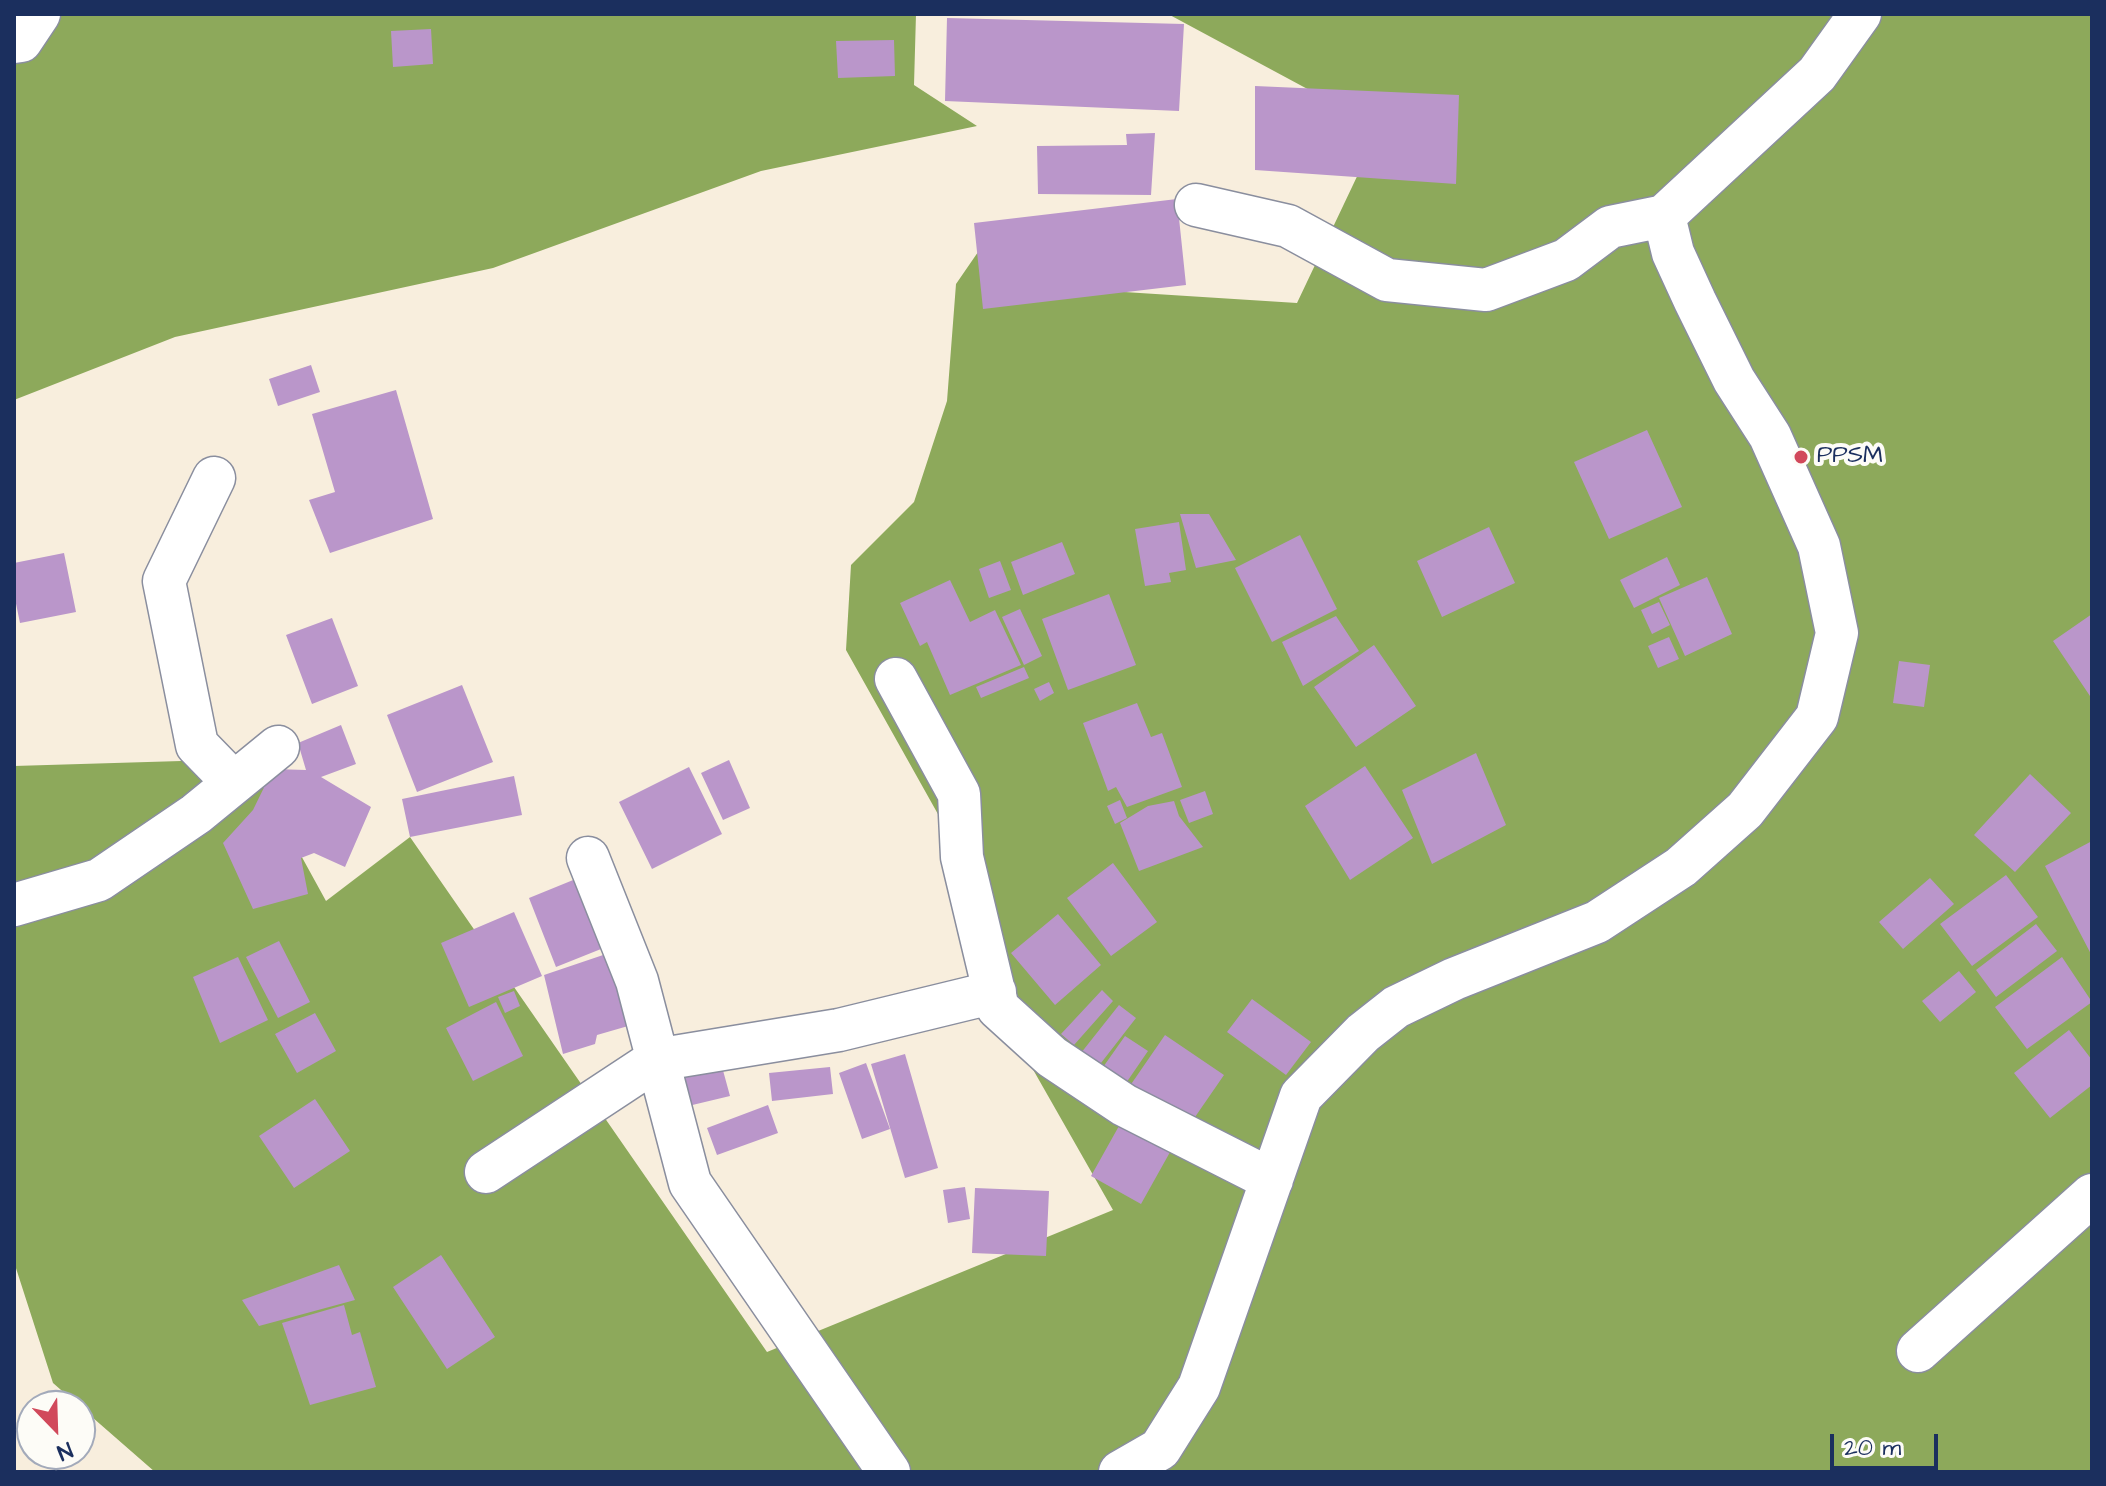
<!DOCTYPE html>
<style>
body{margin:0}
#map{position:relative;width:2106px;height:1486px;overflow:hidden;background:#f8eedd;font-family:"Architects Daughter",sans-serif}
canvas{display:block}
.frame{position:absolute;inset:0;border:16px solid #1b2f5e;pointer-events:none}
.north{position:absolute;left:16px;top:1390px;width:80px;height:80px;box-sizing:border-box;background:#fdfcf7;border:2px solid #a3aaba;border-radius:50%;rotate:157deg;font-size:22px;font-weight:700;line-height:32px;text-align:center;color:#1b2f5e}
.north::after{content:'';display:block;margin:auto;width:28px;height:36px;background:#d1495b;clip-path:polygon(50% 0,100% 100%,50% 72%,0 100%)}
.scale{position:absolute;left:1830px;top:1434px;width:108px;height:36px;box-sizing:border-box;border:4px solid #1b2f5e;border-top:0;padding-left:10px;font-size:24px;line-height:28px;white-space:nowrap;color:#1b2f5e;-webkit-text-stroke:6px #fdfcf7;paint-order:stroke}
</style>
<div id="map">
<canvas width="2106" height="1486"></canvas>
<div class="frame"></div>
<div class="north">N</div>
<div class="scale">20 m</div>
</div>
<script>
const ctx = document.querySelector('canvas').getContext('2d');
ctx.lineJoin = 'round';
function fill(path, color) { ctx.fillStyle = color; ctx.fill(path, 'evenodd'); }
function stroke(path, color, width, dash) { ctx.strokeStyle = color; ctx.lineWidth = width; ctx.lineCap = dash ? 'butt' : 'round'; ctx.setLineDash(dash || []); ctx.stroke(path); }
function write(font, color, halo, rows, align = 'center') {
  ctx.font = font + ' "Architects Daughter",sans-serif'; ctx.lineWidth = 8; ctx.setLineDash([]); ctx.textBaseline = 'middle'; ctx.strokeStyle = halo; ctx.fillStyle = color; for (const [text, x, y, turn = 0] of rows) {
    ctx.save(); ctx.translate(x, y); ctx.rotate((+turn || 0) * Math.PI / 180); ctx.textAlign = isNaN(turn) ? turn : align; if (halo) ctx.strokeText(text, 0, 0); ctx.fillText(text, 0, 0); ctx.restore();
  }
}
const forest = new Path2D(`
 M14 14H916L914 85 977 126 761 171 493 268 175 337 14 400Z
 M1168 14H2092V1472H155L53 1383 14 1262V766L248 759 326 901 410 837 767 1352 1113 1210 998 1008 962 857 846 650 851 565 914 502 947 401 956 284 987 239 1014 285 1297 303 1380 128Z`);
const building = new Path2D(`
 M947 18 1184 24 1179 111 945 101Z
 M431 29 433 64 393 67 391 31Z
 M894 40 895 76 838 78 836 41Z
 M1255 86 1459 95 1456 184 1255 170Z
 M1155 133 1151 195 1038 194 1037 146 1127 145 1126 134Z
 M1177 199 1186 285 983 309 974 223Z
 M311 365 320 392 278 406 269 379Z
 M396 390 433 519 330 553 309 500 335 492 312 414Z
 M1647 430 1682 507 1609 539 1574 462Z
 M1180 514H1209L1236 560 1196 568Z
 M1179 522 1186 570 1169 573 1171 582 1145 586 1135 529Z
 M1489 527 1515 583 1442 617 1417 561Z
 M1300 535 1337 609 1272 642 1235 568Z
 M1062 542 1075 574 1023 595 1011 562Z
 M64 553 76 612 20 623 14 594V563Z
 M1667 557 1680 585 1634 608 1620 580Z
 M1000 561 1011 590 989 598 979 569Z
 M1707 577 1732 634 1685 656 1659 598Z
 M950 580 970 622 995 610 1021 665 950 695 927 642 920 646 900 603Z
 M1109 594 1136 665 1068 690 1042 619Z
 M1659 602 1670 625 1652 634 1641 610Z
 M1020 609 1042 656 1024 665 1002 617Z
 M2092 614V699L2053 641Z
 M1336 616 1359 651 1303 686 1282 642Z
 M332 618 358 686 312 704 286 635Z
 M1669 637 1679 659 1658 668 1648 646Z
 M1374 645 1416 706 1356 747 1314 687Z
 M1899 661 1930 665 1924 707 1893 703Z
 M1024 667 1029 678 981 698 976 687Z
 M1049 682 1054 693 1040 701 1034 689Z
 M462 685 493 762 417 792 387 715Z
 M1137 703 1151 737 1162 733 1182 787 1127 807 1116 787 1108 791 1083 723Z
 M341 725 356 764 321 777 371 807 345 867 314 853 301 858 308 894 253 909 223 843 253 810 273 769 306 770 298 743Z
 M1476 753 1506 825 1432 864 1402 790Z
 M729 760 750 808 723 820 701 773Z
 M1365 766 1413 838 1350 880 1305 806Z
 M689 767 722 834 652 869 619 802Z
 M2030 774 2071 813 2015 872 1974 835Z
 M514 776 522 815 410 837 402 799Z
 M1205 791 1213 814 1189 823 1180 800Z
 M1120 800 1127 818 1115 824 1107 806Z
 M1174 801 1179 816 1203 847 1139 871 1120 823 1148 806Z
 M2092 841V956L2045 866Z
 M1113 863 1157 922 1111 956 1067 898Z
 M2006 875 2038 917 1972 966 1940 924Z
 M583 876 611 945 556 967 529 898Z
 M1930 878 1954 904 1903 949 1879 922Z
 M514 912 542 976 469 1007 441 943Z
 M1058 914 1101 965 1055 1005 1011 953Z
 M2036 924 2057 951 1996 997 1976 970Z
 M279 941 310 1002 278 1018 246 957Z
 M612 952 635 1024 597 1035 595 1044 563 1054 544 975Z
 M238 957 268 1020 220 1043 193 977Z
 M2062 957 2092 1002 2027 1049 1995 1007Z
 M1959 971 1976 992 1940 1022 1922 1001Z
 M1102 990 1113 1001 1074 1045 1061 1034Z
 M514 991 520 1006 505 1013 498 997Z
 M1252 999 1311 1042 1286 1075 1227 1032Z
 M496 1002 523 1056 473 1081 446 1028Z
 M1119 1005 1136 1018 1094 1072 1077 1058Z
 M315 1013 336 1051 297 1073 275 1034Z
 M2069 1030 2092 1060V1085L2050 1118 2014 1073Z
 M1165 1035 1224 1075 1184 1133 1125 1093Z
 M1125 1036 1148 1051 1124 1086 1101 1070Z
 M905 1054 938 1168 905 1178 871 1064Z
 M721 1063 730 1096 684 1107 676 1074Z
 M866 1063 890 1129 862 1139 839 1073Z
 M830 1067 833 1094 772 1101 769 1073Z
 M315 1099 350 1151 294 1188 259 1136Z
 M768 1105 778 1133 717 1155 707 1128Z
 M1124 1117 1174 1145 1141 1204 1091 1176Z
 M965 1187 970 1219 948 1223 943 1190Z
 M975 1188 1049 1191 1046 1256 972 1253Z
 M441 1255 495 1337 447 1369 393 1287Z
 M339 1265 355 1300 259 1326 242 1300Z
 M344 1305 352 1335 360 1332 376 1387 310 1405 282 1323Z`);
const minor = new Path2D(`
 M14 42 21 41 39 14
 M1196 205 1288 226 1387 280 1486 290 1566 260 1610 227 1664 216
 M214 478 164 581 197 745 234 783
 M896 679 959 794 962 857 998 1008 1052 1057 1124 1105 1272 1180
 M588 858 637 981 690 1183 889 1472
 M14 905 99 880 196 814 278 747
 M486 1172 656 1060 839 1030 995 992
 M1918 1351 2092 1195
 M1120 1472 1160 1449 1199 1387 1301 1096 1363 1033 1396 1007 1454 979 1597 922 1681 867 1745 810 1817 717 1837 633 1819 546 1770 436 1734 380 1695 301 1673 253 1664 216 1817 74 1860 14`);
const markers = [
 [1801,457,8,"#d1495b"]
];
const poiNames = [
 ["PPSM",1817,457]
];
fill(forest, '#8da95b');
fill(building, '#ba96ca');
stroke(minor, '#8a8e9e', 45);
stroke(minor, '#fff', 42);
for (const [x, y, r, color] of markers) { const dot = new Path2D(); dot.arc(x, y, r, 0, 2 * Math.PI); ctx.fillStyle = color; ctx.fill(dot); stroke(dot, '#fdfcf7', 3); }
write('24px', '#1b2f5e', '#fdfcf7', poiNames, 'left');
</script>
